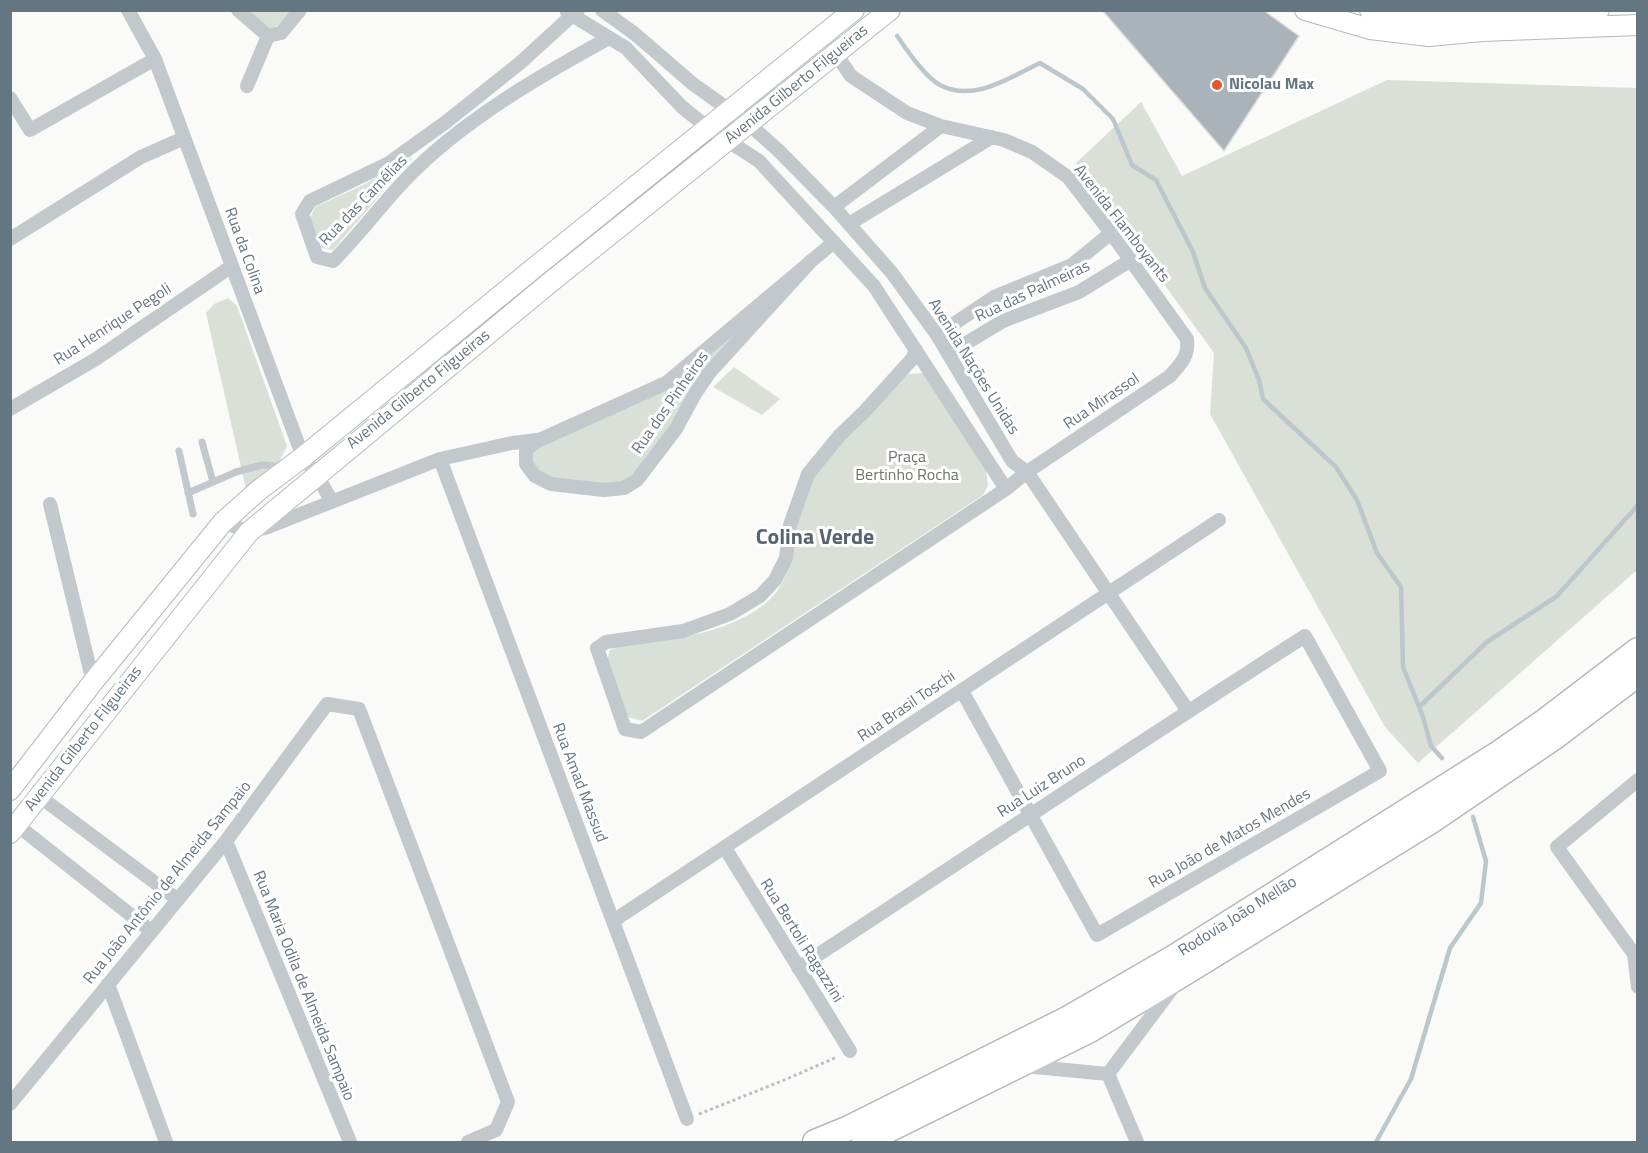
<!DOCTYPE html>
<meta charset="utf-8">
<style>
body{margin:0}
#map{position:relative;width:1648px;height:1153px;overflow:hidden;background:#fafaf8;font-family:"Titillium Web",sans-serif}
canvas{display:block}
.frame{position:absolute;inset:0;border:12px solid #657683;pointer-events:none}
</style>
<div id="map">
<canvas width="1648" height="1153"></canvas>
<div class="frame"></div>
</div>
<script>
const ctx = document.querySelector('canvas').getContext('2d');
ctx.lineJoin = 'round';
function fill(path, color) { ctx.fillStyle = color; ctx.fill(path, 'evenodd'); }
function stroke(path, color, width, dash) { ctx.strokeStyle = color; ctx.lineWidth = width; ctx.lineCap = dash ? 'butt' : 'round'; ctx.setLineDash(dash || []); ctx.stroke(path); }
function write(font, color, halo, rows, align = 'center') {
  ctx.font = font + ' "Titillium Web",sans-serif'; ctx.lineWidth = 6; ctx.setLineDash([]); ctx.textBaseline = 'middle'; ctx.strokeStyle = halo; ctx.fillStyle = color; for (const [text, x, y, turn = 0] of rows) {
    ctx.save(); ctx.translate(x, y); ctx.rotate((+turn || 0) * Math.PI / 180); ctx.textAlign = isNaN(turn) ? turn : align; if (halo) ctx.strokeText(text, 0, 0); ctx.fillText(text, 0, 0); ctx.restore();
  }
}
const green = new Path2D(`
 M250 11H291L274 29H269Z
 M1387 80 1638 88 1637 570 1418 763 1385 727 1210 414 1214 353 1076 163 1141 102 1182 176Z
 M413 157 333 250 322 248 310 219 315 207 363 185Z
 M228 298 237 306 287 446 279 462 246 489 206 313 214 304Z
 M766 305 635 477C631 479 627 483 622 484 606 490 552 484 538 473 531 468 530 460 530 452L668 386Z
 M734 367 780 399 762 415 713 387Z
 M924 373 986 470 988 485 983 495 642 721 628 717 607 660 610 650C628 642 640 644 659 641 693 637 738 626 766 603 797 577 789 541 798 506 801 497 808 487 813 478 835 438 877 407 908 374Z`);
const stream = new Path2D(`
 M897 36C908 51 924 76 940 85 974 103 1010 77 1040 63L1083 89 1113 119 1132 165 1156 180 1193 252 1205 288 1246 348 1259 380 1263 399 1336 467 1357 500 1377 553 1401 587 1403 667 1423 717 1431 746 1442 758
 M1419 707 1487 642 1557 596 1638 505
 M1376 1142 1411 1079 1450 948 1481 903 1486 861 1473 817`);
const building = new Path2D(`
 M1102 10H1263L1299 36 1224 151Z`);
const path = new Path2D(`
 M699 1114 782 1081 837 1057`);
const lane = new Path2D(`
 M202 442 213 482
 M179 451 193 514
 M188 493 236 472 262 465 282 467`);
const street = new Path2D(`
 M128 10 155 59 303 457 317 475 332 502
 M238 10 268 36 281 33 300 10
 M578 10 520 63 446 122 389 163 310 201 302 214 317 257 333 261C359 235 381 205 406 179 459 123 541 75 609 38
 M602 10 635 34 693 84 749 124 780 152 834 207 892 273 937 335 1012 461 1027 472 1188 711
 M567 12 626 48 682 107 708 128 759 161 874 286 1006 489
 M827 33 836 54 851 76 907 113 941 126 1004 140 1032 152 1068 177 1111 233 1187 339C1189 357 1181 363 1170 376L1027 472 1006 489 641 732 625 729 597 648 606 642 683 631 730 614 760 596 775 580 786 558 790 525 808 474 840 435 865 411 912 359 916 350
 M247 86 268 36
 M10 98 30 130 155 59
 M834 207 941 126
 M849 224 992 137
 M10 239 141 157 184 138
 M812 260 709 373 695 394 676 429 637 480 624 488 604 490 551 484 535 476 526 464V450L535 442 666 383 834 242
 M937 335 994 297 1072 265 1111 233
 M948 354 1003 321 1079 292 1131 260
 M10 409 96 359 232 266
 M440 459 687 1119
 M50 504 93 682
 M223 522 249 532 268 527 440 459 512 443 538 440
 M1638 780 1557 847 1634 954 1638 987
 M39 796 177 899
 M17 825 151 931
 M226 841 350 1142
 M725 848 850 1051
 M613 921 1219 520
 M798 968C967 857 1135 745 1305 636L1380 771 1097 935 962 691
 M108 984 166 1142
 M1024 1066 1108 1074 1174 986
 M1108 1074 1137 1142
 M10 1104 226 841 327 704 359 709 508 1102 496 1130 468 1142`);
const secondary = new Path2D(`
 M1305 10 1370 29 1429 36 1482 31 1638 25
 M1370 10 1398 16H1449L1599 10
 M10 790 93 682 223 522 259 490 303 457 534 268 854 10
 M10 833 249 532 547 285 890 10`);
const highway = new Path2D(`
 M815 1142 849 1128 1069 1018 1173 958 1496 755 1545 721 1638 650
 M864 1142 1090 1030 1183 974 1431 821 1556 736 1638 674`);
const markers = [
 [1217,85,6,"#e4572e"]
];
const streetNames = [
 ["Avenida Gilberto Filgueiras",797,85,-39],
 ["Rua das Camélias",364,201,-46],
 ["Avenida Flamboyants",1121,224,52],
 ["Rua da Colina",244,251,70],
 ["Rua das Palmeiras",1033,292,-25],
 ["Rua Henrique Pegoli",113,325,-33],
 ["Avenida Nações Unidas",973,367,58],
 ["Avenida Gilberto Filgueiras",419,390,-39],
 ["Rua Mirassol",1102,402,-34],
 ["Rua dos Pinheiros",671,403,-55],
 ["Rua Brasil Toschi",907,707,-34],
 ["Avenida Gilberto Filgueiras",84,739,-52],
 ["Rua Amad Massud",579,783,69],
 ["Rua Luiz Bruno",1042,787,-33],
 ["Rua João de Matos Mendes",1230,839,-30],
 ["Rua João Antônio de Almeida Sampaio",168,883,-51],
 ["Rodovia João Mellão",1238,917,-32],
 ["Rua Bertoli Ragazzini",801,941,58],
 ["Rua Maria Odila de Almeida Sampaio",303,986,68]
];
const poiNames = [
 ["Nicolau Max",1229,85]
];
const parkNames = [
 ["Praça",907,458],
 ["Bertinho Rocha",907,476]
];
const districtNames = [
 ["Colina Verde",815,539]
];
fill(green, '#dadfd7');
stroke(stream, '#bbc7cb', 4.5);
fill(building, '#aab3b9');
stroke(building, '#dcdcda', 1.5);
stroke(secondary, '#b3babf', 22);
stroke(highway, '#b4b9bd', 27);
stroke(path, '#bbbfc2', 3, [3, 3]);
stroke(lane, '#c3c8cc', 7);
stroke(street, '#c3c8cc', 14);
stroke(secondary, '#fff', 20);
stroke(highway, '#fff', 24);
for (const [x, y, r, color] of markers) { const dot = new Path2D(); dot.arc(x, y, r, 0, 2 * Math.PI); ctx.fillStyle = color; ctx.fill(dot); stroke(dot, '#fff', 2); }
write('16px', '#657683', '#fff', streetNames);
write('bold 16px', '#657683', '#fff', poiNames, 'left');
write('16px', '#687a64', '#fff', parkNames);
write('bold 22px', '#57646e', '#fff', districtNames);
</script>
